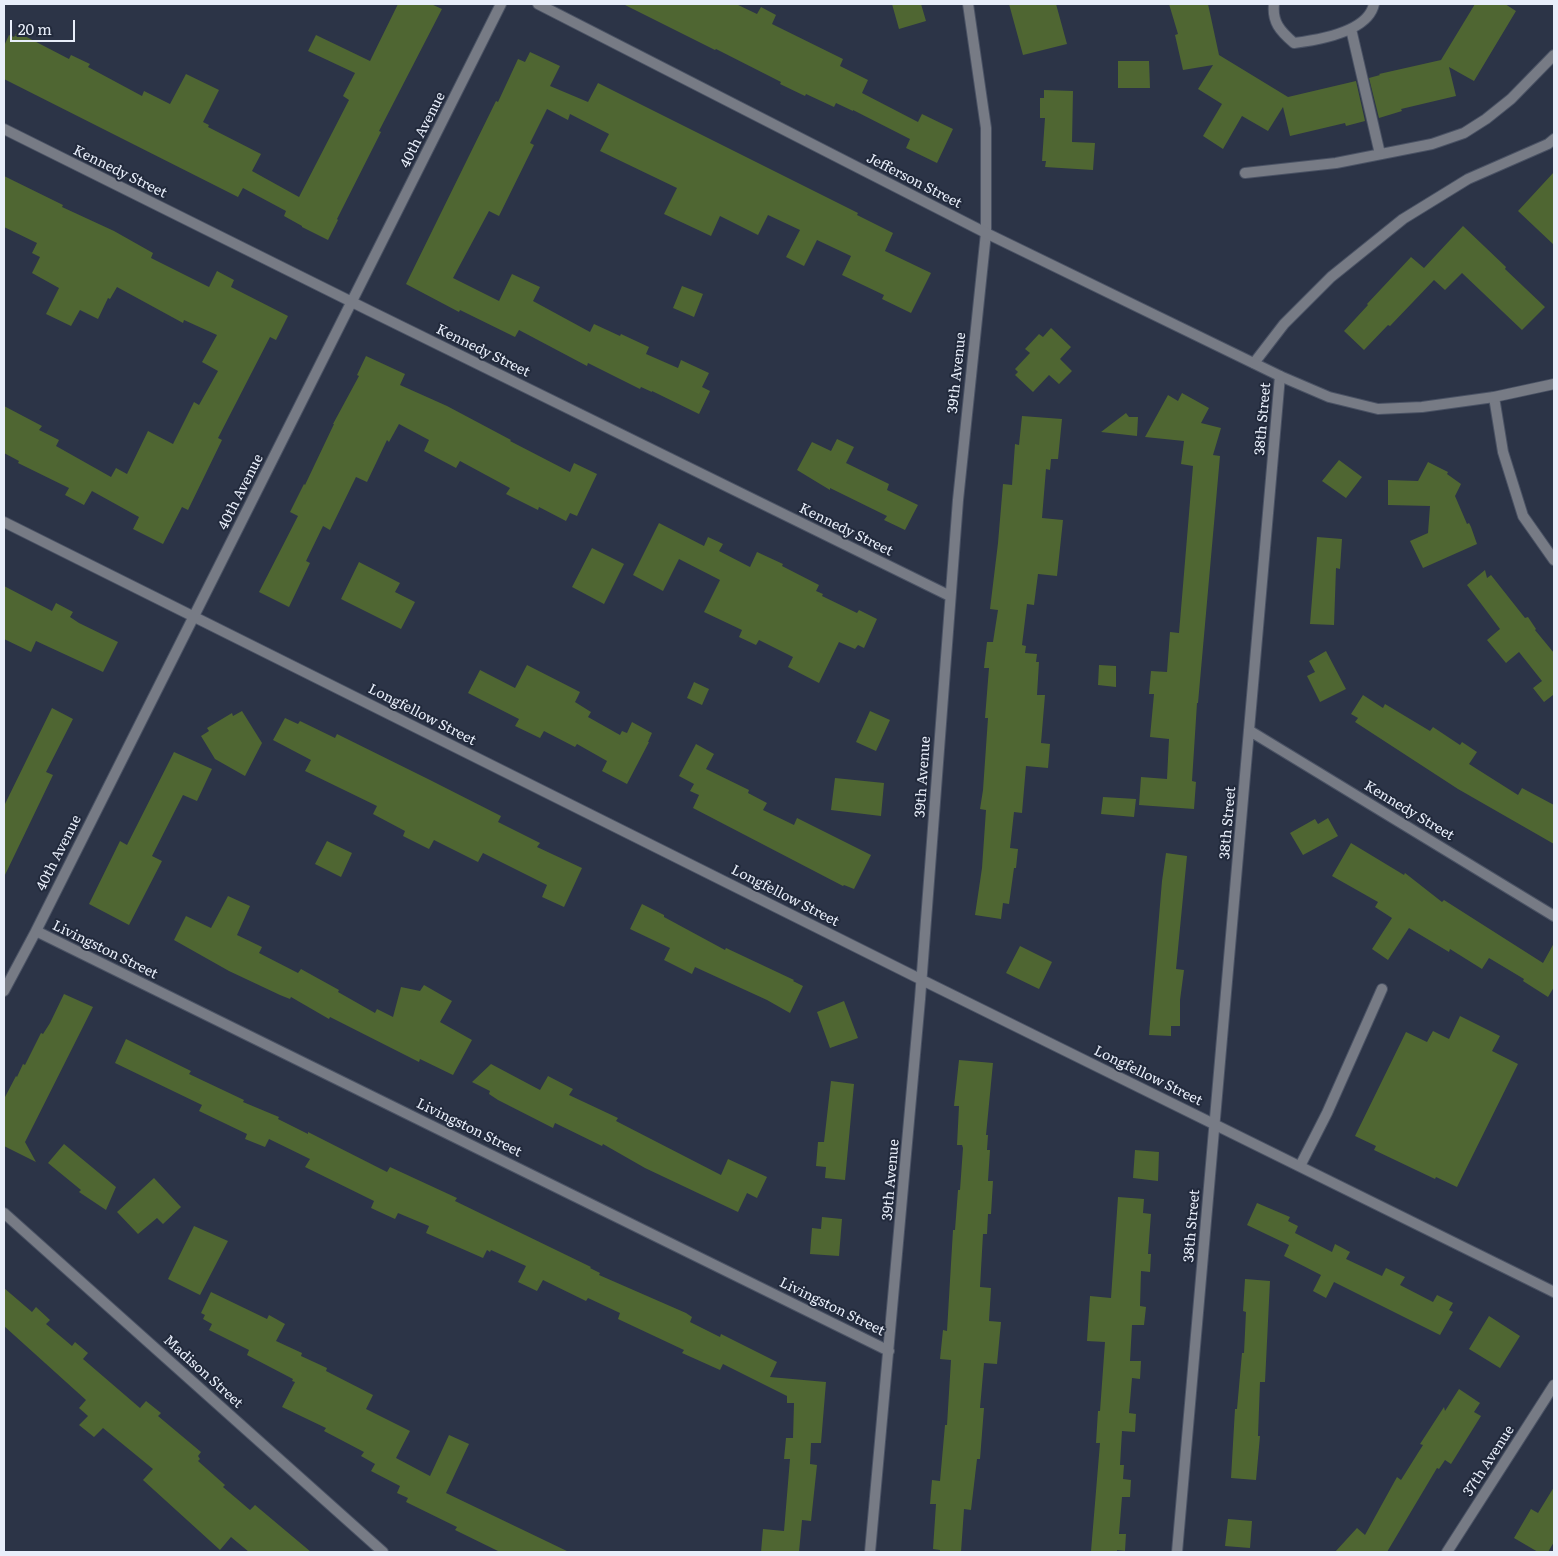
<!DOCTYPE html>
<style>
body{margin:0}
#map{position:relative;width:1558px;height:1556px;overflow:hidden;background:#2c3447;font-family:Literata,serif}
canvas{display:block}
.frame{position:absolute;inset:0;border:5px solid #e8eefa;pointer-events:none}
.scale{position:absolute;left:10px;top:20px;width:65px;height:22px;box-sizing:border-box;border:2px solid #e8eefa;border-top:0;padding-left:6px;font-size:15px;line-height:18px;white-space:nowrap;color:#e8eefa;-webkit-text-stroke:4px #222a3c;paint-order:stroke}
</style>
<div id="map">
<canvas width="1558" height="1556"></canvas>
<div class="frame"></div>
<div class="scale">20 m</div>
</div>
<script>
const ctx = document.querySelector('canvas').getContext('2d');
ctx.lineJoin = 'round';
function fill(path, color) { ctx.fillStyle = color; ctx.fill(path, 'evenodd'); }
function stroke(path, color, width, dash) { ctx.strokeStyle = color; ctx.lineWidth = width; ctx.lineCap = dash ? 'butt' : 'round'; ctx.setLineDash(dash || []); ctx.stroke(path); }
function write(font, color, halo, rows, align = 'center') {
  ctx.font = font + ' Literata,serif'; ctx.lineWidth = 4; ctx.setLineDash([]); ctx.textBaseline = 'middle'; ctx.strokeStyle = halo; ctx.fillStyle = color; for (const [text, x, y, turn = 0] of rows) {
    ctx.save(); ctx.translate(x, y); ctx.rotate((+turn || 0) * Math.PI / 180); ctx.textAlign = isNaN(turn) ? turn : align; if (halo) ctx.strokeText(text, 0, 0); ctx.fillText(text, 0, 0); ctx.restore();
  }
}
const building = new Path2D(`
 M398 4H431L442 9 379 131 381 132 337 219 338 220 328 240 302 227V226L284 216 286 211 243 188 238 197 4 79V46L9 35 14 37 17 32 69 59 71 55 90 64 88 67 142 96 144 91 170 104 186 74 219 90 203 122 209 125 208 127 261 154 252 171 299 197 349 100 343 96 355 73 308 51 316 35 370 61Z
 M623 4H736L757 14 761 7 776 15 772 24 843 59 840 66 868 80 862 93 918 122 922 114 953 129 937 163 906 148 910 139 853 110V111L836 103 834 107 806 94 805 96 780 84 781 82 716 49 715 50Z
 M892 4H921L926 21 899 29Z
 M1009 4H1056L1067 44 1023 55Z
 M1169 4H1208L1219 55 1288 97 1356 81 1365 121 1346 126 1345 123 1290 136 1283 107 1268 131 1242 116 1223 149 1203 136 1222 104 1198 89 1213 65 1183 70 1175 35 1178 34Z
 M1475 4H1505L1516 11 1474 81 1449 67 1456 96 1401 109 1402 111 1379 118 1369 78 1380 75 1379 74 1441 60Z
 M530 52 560 66 550 86 588 102 598 83 858 213 857 215 893 233 885 251 931 273 911 313 882 299 884 295 842 275 851 256 817 240 804 266 786 257 800 230 768 215 758 235 720 216 711 236 664 214 677 188 600 151 609 134 570 114 568 120 547 109 530 143 534 145 499 216 489 211 453 278 499 301 512 274 540 287 533 301 590 332 594 324 620 336 621 334 649 347 646 354 678 368 681 360 709 373 702 387 710 391 699 414 652 391V392L641 387 640 389 588 363 587 366 519 330 515 337 460 310 459 312 406 284 496 101 498 102 518 59 525 62Z
 M1118 61H1149L1150 88H1118Z
 M1044 90 1073 91 1072 142 1095 143 1093 170 1045 167 1046 161H1042L1045 118H1040V98H1044Z
 M1554 172V245L1518 211Z
 M4 176 63 205 62 207 114 231 153 253 151 258 209 287 217 271 234 280 231 287 288 316 276 340 270 337 218 438 222 440 188 510 182 507 163 544 133 529 139 517 92 491 84 505 65 495 69 488 18 463 19 461 4 453V406L42 426 39 430 59 440 56 446 111 477 116 468 127 474 148 431 173 444 194 402 199 405 218 371 202 362 217 335 184 320 183 323 117 287 110 299 108 298 98 319 80 310 71 326 46 314 59 288 32 273 40 257 32 253 37 243 4 227Z
 M1463 226 1506 267 1505 269 1545 307 1522 330 1462 273 1445 290 1434 280 1390 326 1388 325 1364 350 1344 331 1368 305 1367 304 1411 257 1424 268Z
 M682 286 703 294 694 317 673 308Z
 M1051 328 1071 347 1060 359 1072 371 1059 384 1049 375 1033 392 1015 375 1018 372 1015 369 1030 353 1025 349 1039 334 1043 337Z
 M366 356 405 374 400 385 447 406 511 440 510 441 570 472 574 463 597 474 577 516 570 513 566 521 539 507 538 510 506 494 510 488 460 461 456 468 424 451 429 440 399 424 389 442 387 440 367 482 356 477 330 530 323 526 306 561 310 563 289 607 259 592 298 516 290 512 304 484 305 485 334 424H333L359 376 357 375Z
 M1182 393 1209 408 1201 423 1221 428 1213 455 1220 456 1198 703H1197L1192 781 1196 782 1194 809 1139 805 1141 777 1167 779 1169 739 1150 737 1154 694H1149L1151 671 1167 672 1170 632 1179 633 1193 466 1181 464 1184 441 1145 437 1168 395 1178 401Z
 M1126 413 1129 417H1138L1137 436 1101 432Z
 M1022 416 1062 419 1058 459H1051L1050 470 1046 469 1042 518 1063 520 1057 576 1038 574 1034 605 1027 604 1022 645 1026 646 1025 653 1037 654 1036 662H1039L1037 695H1045L1041 743 1050 744 1048 768 1026 766 1022 813 1014 812 1010 848 1018 849 1016 868H1014L1009 904 1003 903 1001 919 975 915 982 868 986 810 980 809 983 790 988 718H985L989 668H984L987 642H993L998 610 990 609 998 543 1003 484 1012 485 1015 444 1019 445Z
 M837 439 854 447 846 463 889 484 887 490 918 505 905 530 884 520 887 516 830 488V490L797 470 812 442 831 451Z
 M1339 460 1362 477 1346 498 1322 481Z
 M1428 462 1448 472 1447 474 1461 484 1455 496 1467 524 1469 523 1471 527 1477 544 1423 568 1410 541 1428 533 1430 506 1388 505V480L1418 481Z
 M659 523 704 546 708 537 723 544 719 551 750 567 757 552 783 564 782 566 819 585 816 591 823 594 822 596 857 613 859 610 877 619 864 648 858 645 855 649 839 642 819 683 788 667 793 657 759 640 756 645 739 637 742 630 704 612 720 580 679 559 663 591 633 575Z
 M1317 537 1342 539 1340 569 1336 568 1334 625 1310 624Z
 M592 548 624 564 604 604 572 587Z
 M359 562 400 583 395 592 415 602 401 629 341 599Z
 M1485 570 1487 578 1491 575 1525 618 1528 617 1536 629 1535 630 1554 653V697L1553 695 1544 702 1533 688 1542 681 1519 652 1506 663 1487 640 1500 629 1467 585Z
 M4 586 52 611 56 603 73 612 70 617 79 623 118 642 103 672 36 641 31 652 4 639Z
 M1326 651 1346 689 1320 702 1307 676 1315 672 1309 661Z
 M527 665 580 692 575 702 591 712 588 717 620 735 622 731 627 733 632 722 652 733 648 742H649L627 784 602 771 607 761 577 744 575 747 544 731 540 738 515 726 519 719 468 693 480 670 515 688Z
 M1099 665 1116 666V687L1098 685Z
 M694 682 709 689 702 705 687 698Z
 M1363 695 1383 708 1385 704 1430 731 1433 727 1460 745 1462 742 1477 752 1469 764 1518 795 1522 788 1554 805V844L1458 789 1355 722 1358 718 1351 714Z
 M52 708 73 719 46 772 53 775 4 877V806Z
 M242 711 262 743 245 776 215 759 201 736 209 731 207 728 232 713 233 716Z
 M870 711 890 720 876 751 856 742Z
 M285 718 298 724 300 721 335 738 337 734 430 780 501 816 498 822 540 843 537 847 582 868 564 907 542 897 547 885 483 853 478 862 434 840 429 849 403 836 405 831 373 814 377 806 305 771 311 760 273 740Z
 M696 744 714 754 706 769 749 790 748 793 767 803 763 810 794 825 797 818 871 855 854 889 844 885 843 886 693 808 699 795 690 791 694 784 679 776Z
 M174 752 212 769 197 801 183 795 152 856 162 861 129 925 89 904 120 841 127 845Z
 M835 778 884 783 881 816 831 810Z
 M1103 797 1136 799 1134 817 1101 814Z
 M1328 818 1338 836 1303 855 1290 833 1315 819 1318 824Z
 M327 841 352 853 341 877 315 864Z
 M1351 843 1404 875 1405 873 1442 902 1444 900 1543 963 1554 943V987L1548 997 1523 981 1524 979 1489 958 1482 969 1450 949 1449 952 1409 928 1388 960 1372 949 1392 918 1375 907 1378 902 1332 876Z
 M1166 853 1187 856 1176 969 1184 970 1180 1000V1026H1171V1036L1149 1035 1162 881Z
 M228 896 250 906 237 935 262 947 259 953 298 973 301 969 339 990 338 992 375 1013 377 1009 393 1017 401 987 420 991 424 985 452 1001 440 1022 472 1040 453 1075 420 1059 419 1062 330 1017 329 1019 291 997 290 999 280 995 229 971 174 940 186 916 211 928Z
 M642 904 664 915V917L725 950 726 948 794 980 793 981 803 986 790 1013 767 1000 695 967 692 974 664 960 670 948 630 929Z
 M1020 946 1052 962 1039 989 1006 973Z
 M64 994 93 1007 25 1142 36 1162 4 1146V1099L16 1076 17 1077 23 1064 25 1065 41 1033 43 1034 50 1023Z
 M844 1001 858 1038 830 1048 817 1012Z
 M1460 1016 1500 1036 1492 1051 1518 1064 1457 1187 1436 1177 1435 1179 1374 1150 1376 1146 1355 1136 1406 1032 1427 1042 1433 1031 1449 1039Z
 M126 1039 191 1071 189 1074 244 1100 243 1102 279 1117 278 1119 308 1134V1132L387 1172 390 1167 457 1198 455 1201 591 1267 590 1268 600 1273 599 1275 686 1313 692 1317 690 1322 720 1337 721 1334 777 1362 770 1377 826 1382 821 1443H811L810 1464 817 1465 811 1521 802 1520 799 1552H761L763 1529 784 1531 790 1459H784L786 1438H793L794 1403H787V1396L723 1364 720 1370 682 1353 684 1350 618 1319 620 1313 588 1298 586 1301 543 1280 537 1291 518 1282 526 1266 491 1250 490 1252 487 1250 483 1258 426 1233 429 1226 398 1213 395 1219 371 1208 374 1201 305 1167 310 1159 269 1139 265 1147 245 1139 247 1134 199 1111 202 1105 115 1063Z
 M959 1060 993 1063 986 1135H988L987 1150H990L988 1181H993L991 1214H988L987 1234H983L980 1287 991 1288 989 1321 1001 1322 997 1364 984 1363 980 1408H984L980 1459H977L971 1510 964 1509 961 1552H940V1550L933 1549 936 1504H930L932 1480 940 1481 945 1425H947L951 1360 940 1359 943 1330 947 1331 953 1230H955L958 1190H960L963 1148 962 1145H957L959 1106H954Z
 M491 1064 540 1090 548 1076 573 1089 569 1095 618 1118 616 1121 721 1175 728 1159 767 1177 757 1198 747 1193 738 1212 645 1168 603 1144 602 1146 555 1123 553 1128 498 1100 489 1094 490 1091 472 1082Z
 M831 1081 854 1084 845 1180 825 1178 826 1167 816 1166 818 1142H824Z
 M64 1144 116 1187 106 1210 79 1192 81 1190 48 1163Z
 M1135 1150 1159 1152 1158 1181 1133 1178Z
 M154 1178 181 1207 163 1224 157 1218 138 1234 117 1212Z
 M1118 1197 1144 1199 1143 1213 1151 1214 1148 1254H1151L1150 1272 1141 1271 1140 1306 1146 1307 1144 1325H1132L1130 1361H1141L1140 1379 1132 1378 1129 1413 1136 1414 1135 1432 1122 1431 1120 1465H1124L1123 1479 1131 1480 1130 1497H1122L1119 1534H1126L1125 1551 1117 1550V1552H1105L1091 1551 1100 1443H1096L1098 1411H1100L1105 1342 1087 1341 1090 1296 1111 1298Z
 M1257 1203 1290 1217 1288 1221 1298 1226 1295 1233 1332 1252 1335 1244 1350 1252 1346 1259 1382 1276 1386 1268 1405 1277 1400 1285 1433 1302 1437 1295 1453 1303 1449 1310 1453 1312 1440 1335 1334 1282 1326 1298 1313 1291 1321 1275 1284 1256 1289 1245 1247 1225Z
 M822 1217 842 1219 839 1256 810 1254 812 1228 821 1229Z
 M194 1226 228 1241 200 1295 168 1279Z
 M1245 1279 1270 1281 1265 1382H1260L1258 1436H1260L1256 1480 1231 1478 1235 1409H1237L1242 1353H1244L1246 1312 1243 1311Z
 M4 1288 32 1312 36 1307 50 1320 46 1324 72 1346 75 1342 88 1353 83 1359 140 1408 146 1401 161 1413 158 1416 201 1452 198 1456 200 1459 198 1461 225 1485 223 1487 250 1510 255 1505 311 1552H249L231 1537 220 1550 143 1480 153 1469 103 1428 94 1437 79 1425 88 1416 79 1408 86 1400 4 1326Z
 M211 1292 267 1319 269 1315 285 1324 276 1341 302 1353 301 1356 327 1368 326 1371 373 1395 366 1409 410 1431 396 1458 430 1476 449 1435 469 1444 446 1493 569 1552H500L455 1530 457 1527 406 1502 408 1498 397 1493 400 1486 371 1471 375 1464 361 1456 364 1452 324 1431 326 1428 282 1407 295 1382 292 1381 293 1379 247 1355 249 1350 209 1330 212 1324 203 1319 205 1315 201 1313Z
 M1489 1316 1520 1336 1500 1368 1469 1349Z
 M1459 1389 1480 1403 1474 1412 1481 1416 1451 1464 1445 1460 1439 1469 1437 1468 1387 1552H1335L1357 1528 1365 1535 1397 1477 1401 1480 1423 1445 1420 1444 1444 1407 1445 1411Z
 M1554 1487V1542L1548 1552H1538L1514 1538 1531 1509 1538 1513Z
 M1228 1519 1252 1521 1250 1548 1225 1546Z`);
const service = new Path2D(`
 M1274 4C1272 22 1280 31 1294 43 1318 40 1368 32 1374 4
 M1351 29 1380 154
 M1245 173 1336 163 1432 144 1464 133 1486 119 1511 99 1554 55
 M1254 363 1284 324 1331 277 1403 219 1468 179 1548 144 1554 139
 M1300 1166 1327 1113 1382 989`);
const minor = new Path2D(`
 M4 129 368 310 950 596
 M1494 397 1503 452 1523 516 1554 560
 M4 522 922 980 1554 1292
 M1250 731 1554 916
 M36 931 889 1351
 M4 991 36 931 501 4
 M4 1213 383 1552
 M870 1552 920 999 958 500 986 233V128L968 4
 M1177 1552 1280 376
 M1447 1552 1554 1385`);
const tertiary = new Path2D(`
 M538 4 986 233 1280 376 1329 397 1378 409 1422 407 1494 397 1554 384`);
const streetNames = [
 ["40th Avenue",423,130,-63],
 ["Kennedy Street",120,172,26],
 ["Jefferson Street",914,181,27],
 ["Kennedy Street",483,351,26],
 ["39th Avenue",957,373,-84],
 ["38th Street",1263,419,-85],
 ["40th Avenue",241,492,-63],
 ["Kennedy Street",846,530,26],
 ["Longfellow Street",422,715,27],
 ["39th Avenue",923,777,-86],
 ["Kennedy Street",1409,811,31],
 ["38th Street",1228,823,-85],
 ["40th Avenue",59,853,-63],
 ["Longfellow Street",785,896,27],
 ["Livingston Street",105,950,26],
 ["Longfellow Street",1148,1076,26],
 ["Livingston Street",469,1128,26],
 ["39th Avenue",891,1180,-85],
 ["38th Street",1192,1226,-85],
 ["Livingston Street",832,1307,26],
 ["Madison Street",203,1372,42],
 ["37th Avenue",1489,1461,-57]
];
fill(building, '#4f6632');
stroke(service, '#4a5264', 12);
stroke(minor, '#4a5264', 12);
stroke(tertiary, '#4a5264', 12);
stroke(service, '#777b85', 10);
stroke(minor, '#777b85', 10);
stroke(tertiary, '#777b85', 10);
write('14px', '#e8eefa', '#222a3c', streetNames);
</script>
